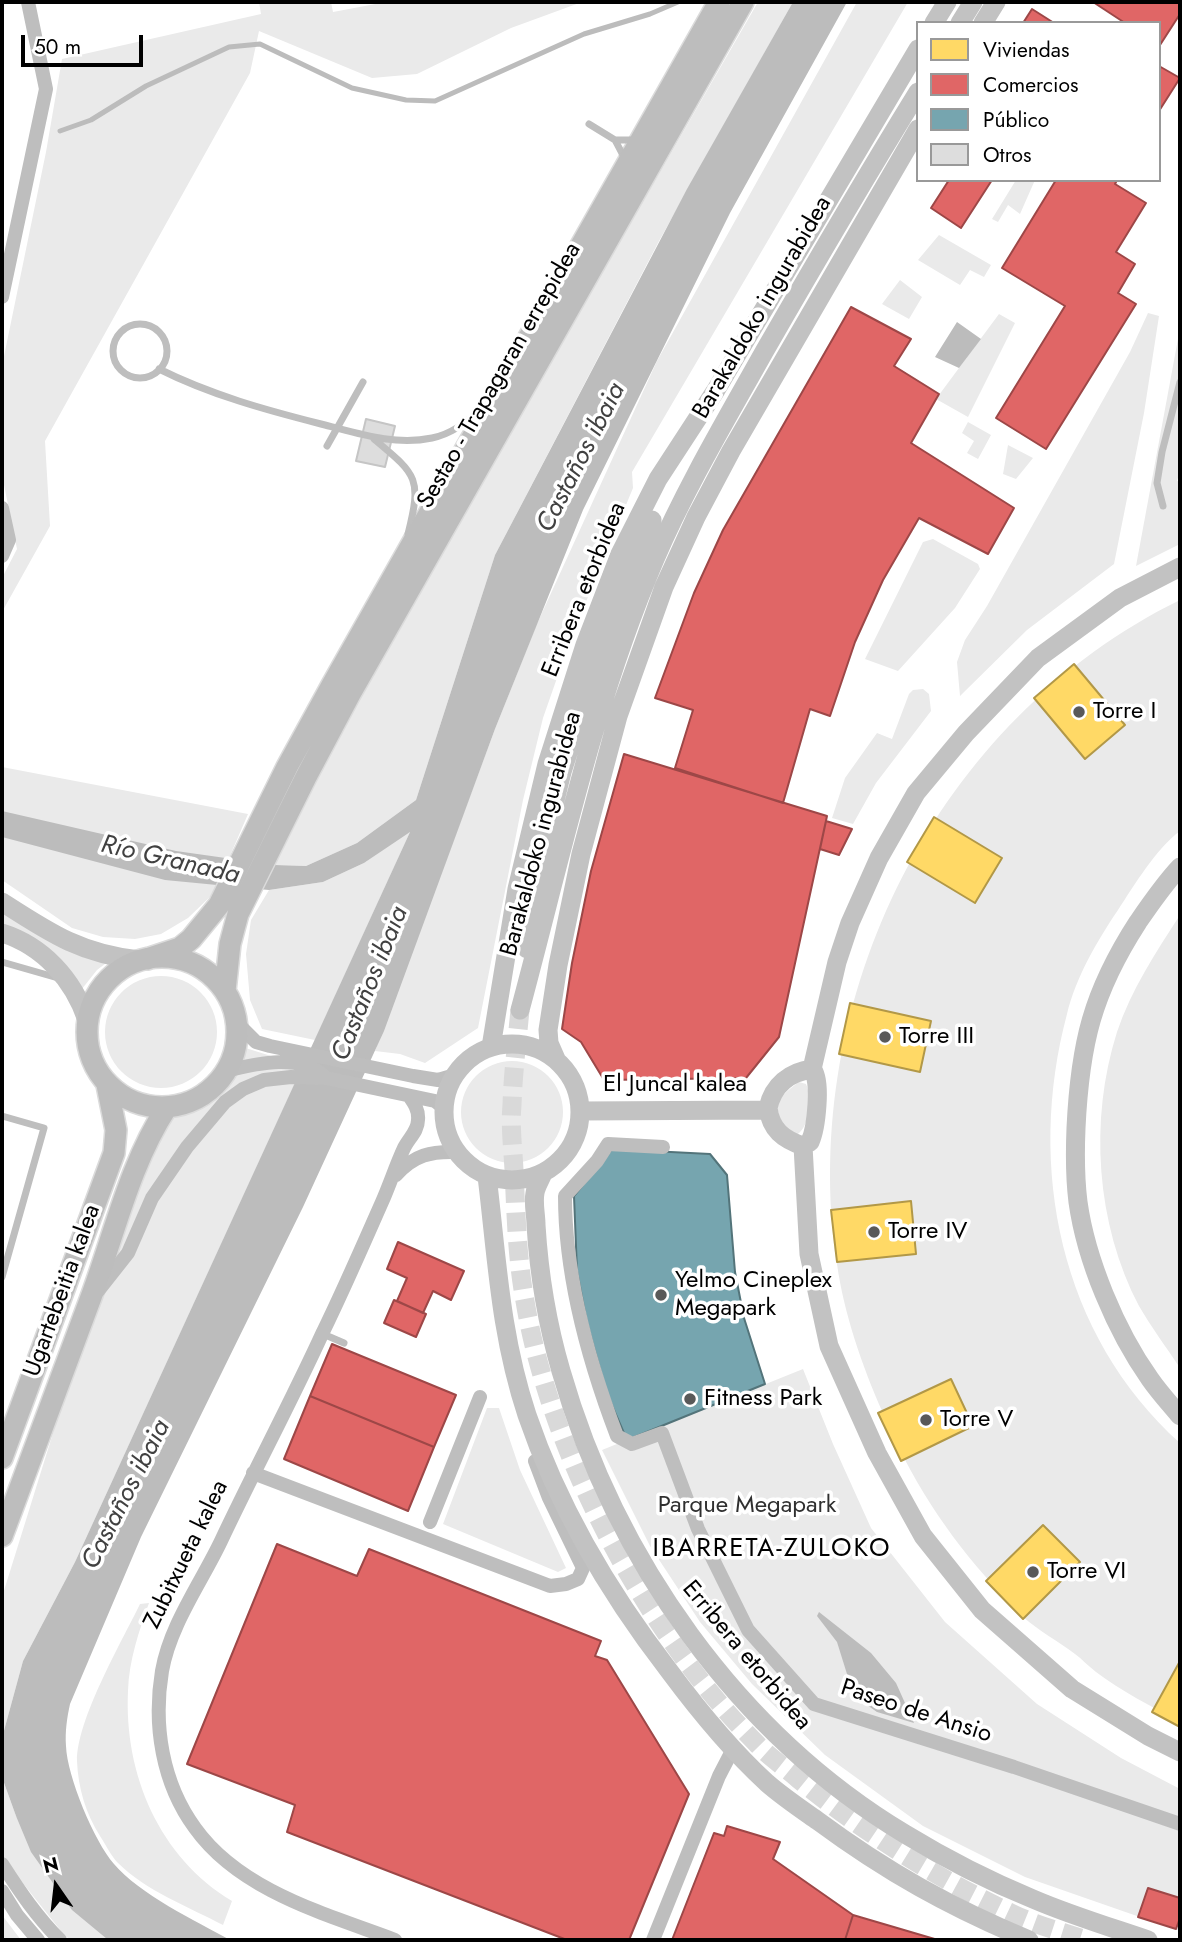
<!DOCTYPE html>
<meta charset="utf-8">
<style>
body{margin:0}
#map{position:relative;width:1182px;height:1942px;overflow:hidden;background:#fff;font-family:Jost,sans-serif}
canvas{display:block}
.frame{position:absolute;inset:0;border:4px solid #000;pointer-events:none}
.legend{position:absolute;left:916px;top:21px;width:245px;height:161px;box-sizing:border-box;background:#fff;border:2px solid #999;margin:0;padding:9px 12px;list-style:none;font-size:21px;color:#000}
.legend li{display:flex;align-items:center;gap:14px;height:35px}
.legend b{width:35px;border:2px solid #999}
.north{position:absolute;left:21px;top:1851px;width:70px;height:70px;-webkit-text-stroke:5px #fff;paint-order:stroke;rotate:346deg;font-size:19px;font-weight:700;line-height:28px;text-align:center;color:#000}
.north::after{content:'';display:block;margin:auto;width:24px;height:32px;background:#000;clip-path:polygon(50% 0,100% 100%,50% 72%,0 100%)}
.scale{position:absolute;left:21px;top:35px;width:122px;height:32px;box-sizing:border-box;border:4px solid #000;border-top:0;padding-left:9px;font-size:21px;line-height:24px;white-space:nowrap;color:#000;-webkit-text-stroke:5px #fff;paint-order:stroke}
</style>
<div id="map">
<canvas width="1182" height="1942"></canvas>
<div class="frame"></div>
<ul class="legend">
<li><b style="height:19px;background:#ffd966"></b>Viviendas</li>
<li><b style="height:19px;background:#e06666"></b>Comercios</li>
<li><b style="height:19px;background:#76a5af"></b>Público</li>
<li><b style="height:19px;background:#ddd"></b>Otros</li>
</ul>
<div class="north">N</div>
<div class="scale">50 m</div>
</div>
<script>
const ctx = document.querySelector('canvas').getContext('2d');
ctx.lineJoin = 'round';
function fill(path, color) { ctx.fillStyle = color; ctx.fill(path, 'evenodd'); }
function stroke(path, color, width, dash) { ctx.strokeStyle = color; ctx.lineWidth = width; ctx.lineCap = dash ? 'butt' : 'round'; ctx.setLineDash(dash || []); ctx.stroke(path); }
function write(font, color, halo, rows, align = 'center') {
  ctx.font = font + ' Jost,sans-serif'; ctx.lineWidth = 7; ctx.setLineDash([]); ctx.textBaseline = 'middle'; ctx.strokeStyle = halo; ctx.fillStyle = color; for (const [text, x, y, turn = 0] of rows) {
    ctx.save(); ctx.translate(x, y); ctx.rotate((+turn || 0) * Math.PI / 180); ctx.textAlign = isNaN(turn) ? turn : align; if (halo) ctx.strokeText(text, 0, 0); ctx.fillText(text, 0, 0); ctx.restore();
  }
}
const green = new Path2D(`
 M259 2H331L333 12 386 2H582L511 28 417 74 372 78 259 31 250 73 45 441 50 526 2 612V578L17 549 2 475V366L46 152 62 59 261 14Z
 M758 2H793L659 241 495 555 416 800 357 843 306 866 275 865 364 686Z
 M857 2H908L632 472 633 488 571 638 543 718 523 800 478 1028 425 1063 400 1054 375 1051 495 729 536 626 657 361Z
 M1016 180H1035L1020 214 1008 205 998 222 992 219Z
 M939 235 991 265 984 277 970 270 960 285 918 260Z
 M900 280 922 297 909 319 882 304Z
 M1148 313 1159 316 1144 413 1114 564 1027 630 960 696 957 662 965 640 987 606 1130 352Z
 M999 314 1015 323 968 417 936 399Z
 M1180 328V471L1177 481 1180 482V544L1136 566Z
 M968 422 991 435 978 459 967 453 974 441 962 433Z
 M1008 445 1033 458 1016 479 1003 474Z
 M933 539 978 564 980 569 955 608 898 671 865 659 923 542Z
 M1180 600V831C1156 849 1135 884 1118 910 1097 941 1076 977 1067 1014 1026 1167 1060 1335 1180 1443V1721C1153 1708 1120 1690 1096 1672 1088 1666 1082 1659 1075 1654 1058 1641 1039 1631 1023 1617 1013 1608 1004 1597 994 1586 947 1535 909 1476 882 1411 862 1365 844 1314 837 1264 798 997 937 719 1180 600Z
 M923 689 929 694 931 711 876 783 853 824 832 818 845 778 877 733 892 739 909 694 913 690Z
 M2 767 248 814 214 893 188 918 161 934 135 939 103 937 72 928 2 880Z
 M411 830 315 1040 262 1029 250 1000 246 954 251 920 269 890 323 882 364 863Z
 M2 902 114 957 97 970 74 999 67 980 2 933Z
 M1180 915V1368C1167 1348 1151 1327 1139 1306 1096 1224 1089 1120 1117 1032 1131 990 1156 952 1180 915Z
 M105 1032a56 56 0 1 1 112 0a56 56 0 1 1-112 0Z
 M236 1045 303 1066 75 1562 23 1661 2 1738V1597L129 1189 167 1107C203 1101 227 1080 236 1045Z
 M461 1112a51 51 0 1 1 102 0a51 51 0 1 1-102 0Z
 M799 1082 806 1084C812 1097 810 1125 798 1134L790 1135C773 1109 772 1101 799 1082Z
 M803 1369 833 1444 871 1528 945 1622 1037 1704 1121 1758 1180 1789V1931L1025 1877 923 1826 825 1755 752 1684 700 1622 650 1546 602 1450Z
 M487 1408H499L520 1470 566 1568 558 1572 443 1524Z
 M149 1603C139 1631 129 1660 128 1691 124 1774 159 1857 232 1901L223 1925C189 1907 146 1891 118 1863 111 1856 106 1845 100 1836 86 1814 78 1788 77 1761 77 1719 121 1643 140 1604Z
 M2 1769 3 1780 16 1816 107 1939 111 1940H71L65 1936 2 1857Z
 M2 1915 21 1940H22H2Z`);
const water = new Path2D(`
 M793 2H847L730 213 583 510 495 729 384 1031 303 1207 141 1537 70 1704C67 1718 65 1731 66 1746 67 1776 94 1841 114 1864 139 1894 196 1921 230 1940L107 1939 72 1910 31 1852 16 1816 3 1780 2 1738 23 1661 75 1562 410 832 364 863 323 882 269 890 165 880 2 837V811L176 851 275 865 306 866 357 843 416 800 495 555 687 189Z
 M957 322 981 339 959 368 935 357Z
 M819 1612 871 1653 896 1683 914 1723 877 1712 857 1698 852 1690 837 1642 817 1616Z`);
const homes = new Path2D(`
 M1074 664 1125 725 1085 759 1034 698Z
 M934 817 1002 858 975 903 907 862Z
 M850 1003 931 1021 920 1072 839 1054Z
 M911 1201 916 1254 837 1262 831 1210Z
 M951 1379 973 1426 901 1461 878 1413Z
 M1043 1525 1080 1562 1023 1619 986 1581Z
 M1180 1661V1727L1152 1712Z`);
const shops = new Path2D(`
 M1093 2H1180V14L1160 45 1159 23H1125Z
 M1032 9 1054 23H1023Z
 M1159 66 1180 78 1159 111Z
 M949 180H992L961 228 931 208Z
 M1056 180H1117L1115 184 1146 203 1116 252 1135 264 1118 293 1136 304 1046 449 996 418 1065 306 1002 268Z
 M851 307 911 339 894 366 939 394 911 443 1014 508 988 554 919 518 883 580 855 642 830 716 810 709 783 803 675 768 693 710 655 698 694 593 723 530Z
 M624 754 827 816 779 1037 746 1078 604 1080 581 1042 562 1029 572 963 591 871Z
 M826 821 852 829 839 855 820 849Z
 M398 1242 464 1271 451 1300 433 1291 423 1313 397 1301 407 1278 387 1269Z
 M394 1300 426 1314 416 1337 384 1323Z
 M332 1344 456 1395 434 1447 310 1396Z
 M310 1396 434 1447 408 1511 284 1459Z
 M277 1544 357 1576 369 1549 601 1641 595 1656 607 1660 689 1794 629 1940H567L287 1832 295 1805 187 1764Z
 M727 1826 780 1842 773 1859 853 1915 845 1940H672L714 1833 724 1836Z
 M1148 1888 1180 1898V1918L1176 1929 1138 1917Z
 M853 1915 938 1940H845Z`);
const public = new Path2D(`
 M612 1149 710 1154 727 1175 735 1272 744 1318 765 1384 627 1440 607 1394 587 1323 577 1271 574 1196Z`);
const stream = new Path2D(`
 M60 131 91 120 146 86 229 47 260 44 352 88 406 100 435 101 584 34 650 14 678 2`);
const building = new Path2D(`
 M366 419 395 426 385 467 356 461Z`);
const secondaryTunnel = new Path2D(`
 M520 1010C517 1042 513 1073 512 1105 510 1126 513 1149 514 1170 516 1214 517 1258 525 1301 550 1454 647 1634 756 1743 768 1756 783 1766 797 1778 863 1832 936 1878 1013 1914 1036 1925 1062 1932 1086 1940`);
const lane = new Path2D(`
 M589 124 615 140H637
 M615 140 626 161
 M113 351a27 27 0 1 1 54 0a27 27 0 1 1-54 0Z
 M159 369C211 395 266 410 321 424 357 433 394 446 432 438 451 434 464 424 478 411
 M374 439C417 475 422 478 408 534
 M327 446 363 382
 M1163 506 1157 483 1162 452 1180 382
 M2 962 58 978
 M2 1116 44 1128 2 1277
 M323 1334 344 1343`);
const street = new Path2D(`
 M2 297 46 89 28 2
 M2 508 9 540 2 556
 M237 1023 256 1042 270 1046 413 1076 438 1080 455 1075
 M226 1071C258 1063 301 1053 326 1078L435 1101 444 1108
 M663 1147 608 1144 597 1161 565 1196C565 1278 588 1360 617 1436L632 1444 662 1433 698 1529 748 1630 814 1704 1014 1767 1180 1824
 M396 1175C414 1155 431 1151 457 1152
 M98 1291 128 1253 152 1198 187 1147 225 1102 243 1089 264 1080 291 1077 326 1078
 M253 1473 550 1586 566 1584 578 1579 583 1568 549 1498 535 1461
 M430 1522 480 1397
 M2 1864C20 1892 37 1917 60 1940
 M2 1891 17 1915 38 1940
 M395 1940C326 1914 240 1891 195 1828 162 1783 153 1725 162 1671 170 1625 201 1583 221 1541 254 1471 291 1402 323 1332 344 1289 363 1245 382 1202 390 1184 396 1165 404 1148 409 1138 418 1131 418 1120 419 1110 414 1103 409 1096
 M653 1940 719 1776 733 1749`);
const secondary = new Path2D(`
 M934 23 947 2
 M960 23 973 2
 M983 23 996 2
 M1180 867C1164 884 1151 903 1138 922 1092 993 1080 1044 1076 1128 1075 1152 1075 1178 1078 1202 1086 1260 1116 1331 1150 1379 1159 1392 1170 1404 1180 1416
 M2 902C50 933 81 954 139 960
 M2 933C43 946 73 979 87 1020
 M527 949 533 889 562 772 606 633 652 520
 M520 1010C561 858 593 704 655 559 686 487 726 420 764 352 814 265 865 178 918 92
 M444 1112a68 68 0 1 1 136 0a68 68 0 1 1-136 0Z
 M491 1047 517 889 547 764 585 645 620 554 658 479 716 390 918 49
 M556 1059 549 1043 548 1030 558 965 581 854 618 716 664 587 696 517 731 451 918 129
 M581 1111 768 1110
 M803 1146 809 1254 829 1346 877 1453 923 1536 982 1610 1072 1689 1148 1736 1180 1752
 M803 1146 810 1142C816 1129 822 1080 812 1069L837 962 850 923 879 858 916 793 966 733 1038 658 1120 598 1180 567
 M803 1146C783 1139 771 1130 768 1108 773 1085 790 1072 812 1069
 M543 1173C541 1179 536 1186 535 1193 533 1203 536 1215 536 1225 539 1274 547 1323 561 1371 615 1559 737 1733 905 1834 946 1859 989 1881 1033 1899 1070 1915 1110 1927 1148 1940
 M487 1176C497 1258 500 1334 527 1415 559 1509 609 1593 670 1672 699 1711 731 1750 767 1783 783 1797 801 1809 818 1821 887 1872 950 1907 1029 1940`);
const primary = new Path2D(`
 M87 1032a75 75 0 1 1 150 0a75 75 0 1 1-150 0Z
 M147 959 180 948 191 939 219 905 287 767 332 685 719 2
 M225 991 230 944 238 914 306 777 350 694 743 2
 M2 1458 114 1153 116 1130 107 1085
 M2 1536C31 1457 61 1379 90 1300 114 1236 129 1165 167 1107`);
const markers = [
 [1079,712,7,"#595959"],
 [885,1037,7,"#595959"],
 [874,1232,7,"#595959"],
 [661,1295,7,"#595959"],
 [690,1399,7,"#595959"],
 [926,1420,7,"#595959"],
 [1033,1572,7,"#595959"]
];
const streetNames = [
 ["Barakaldoko ingurabidea",763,308,-60],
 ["Sestao - Trapagaran errepidea",500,376,-60],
 ["Erribera etorbidea",585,590,-68],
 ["Barakaldoko ingurabidea",542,834,-75],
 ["El Juncal kalea",675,1085],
 ["Ugartebeitia kalea",63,1291,-70],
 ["Zubitxueta kalea",187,1555,-64],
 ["Erribera etorbidea",746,1656,50],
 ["Paseo de Ansio",916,1712,18]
];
const poiNames = [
 ["Torre I",1093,712],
 ["Torre III",899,1037],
 ["Torre IV",888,1232],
 ["Yelmo Cineplex",675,1281],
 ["Megapark",675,1309],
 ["Fitness Park",704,1399],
 ["Torre V",940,1420],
 ["Torre VI",1047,1572]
];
const parkNames = [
 ["Parque Megapark",747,1506]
];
const waterNames = [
 ["Castaños ibaia",582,458,-63],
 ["Río Granada",170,861,13],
 ["Castaños ibaia",371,984,-68],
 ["Castaños ibaia",127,1495,-63]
];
const neighbourhoodNames = [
 ["IBARRETA-ZULOKO",772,1550]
];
fill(green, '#eaeaea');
fill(water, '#bcbcbc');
fill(homes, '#ffd966');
stroke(homes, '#b29847', 2);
fill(shops, '#e06666');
stroke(shops, '#9d4747', 2);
fill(public, '#76a5af');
stroke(public, '#53747a', 2);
stroke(stream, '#bcbcbc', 5);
fill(building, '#ddd');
stroke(building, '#c5c5c5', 2);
stroke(secondaryTunnel, '#d9d9d9', 19, [19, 10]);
stroke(primary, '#dbdbdb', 24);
stroke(lane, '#bebebe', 7);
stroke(street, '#bebebe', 14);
stroke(secondary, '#c2c2c2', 19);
stroke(primary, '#bdbdbd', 21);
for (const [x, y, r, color] of markers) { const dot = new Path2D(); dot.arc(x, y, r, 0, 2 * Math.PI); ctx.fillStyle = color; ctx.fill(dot); stroke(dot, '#fff', 2.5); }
write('24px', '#000', '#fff', streetNames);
write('24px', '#000', '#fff', poiNames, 'left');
write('24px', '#303030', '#fff', parkNames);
write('italic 26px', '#414141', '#fff', waterNames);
ctx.letterSpacing = '2px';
write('26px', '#000', '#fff', neighbourhoodNames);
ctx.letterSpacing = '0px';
</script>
